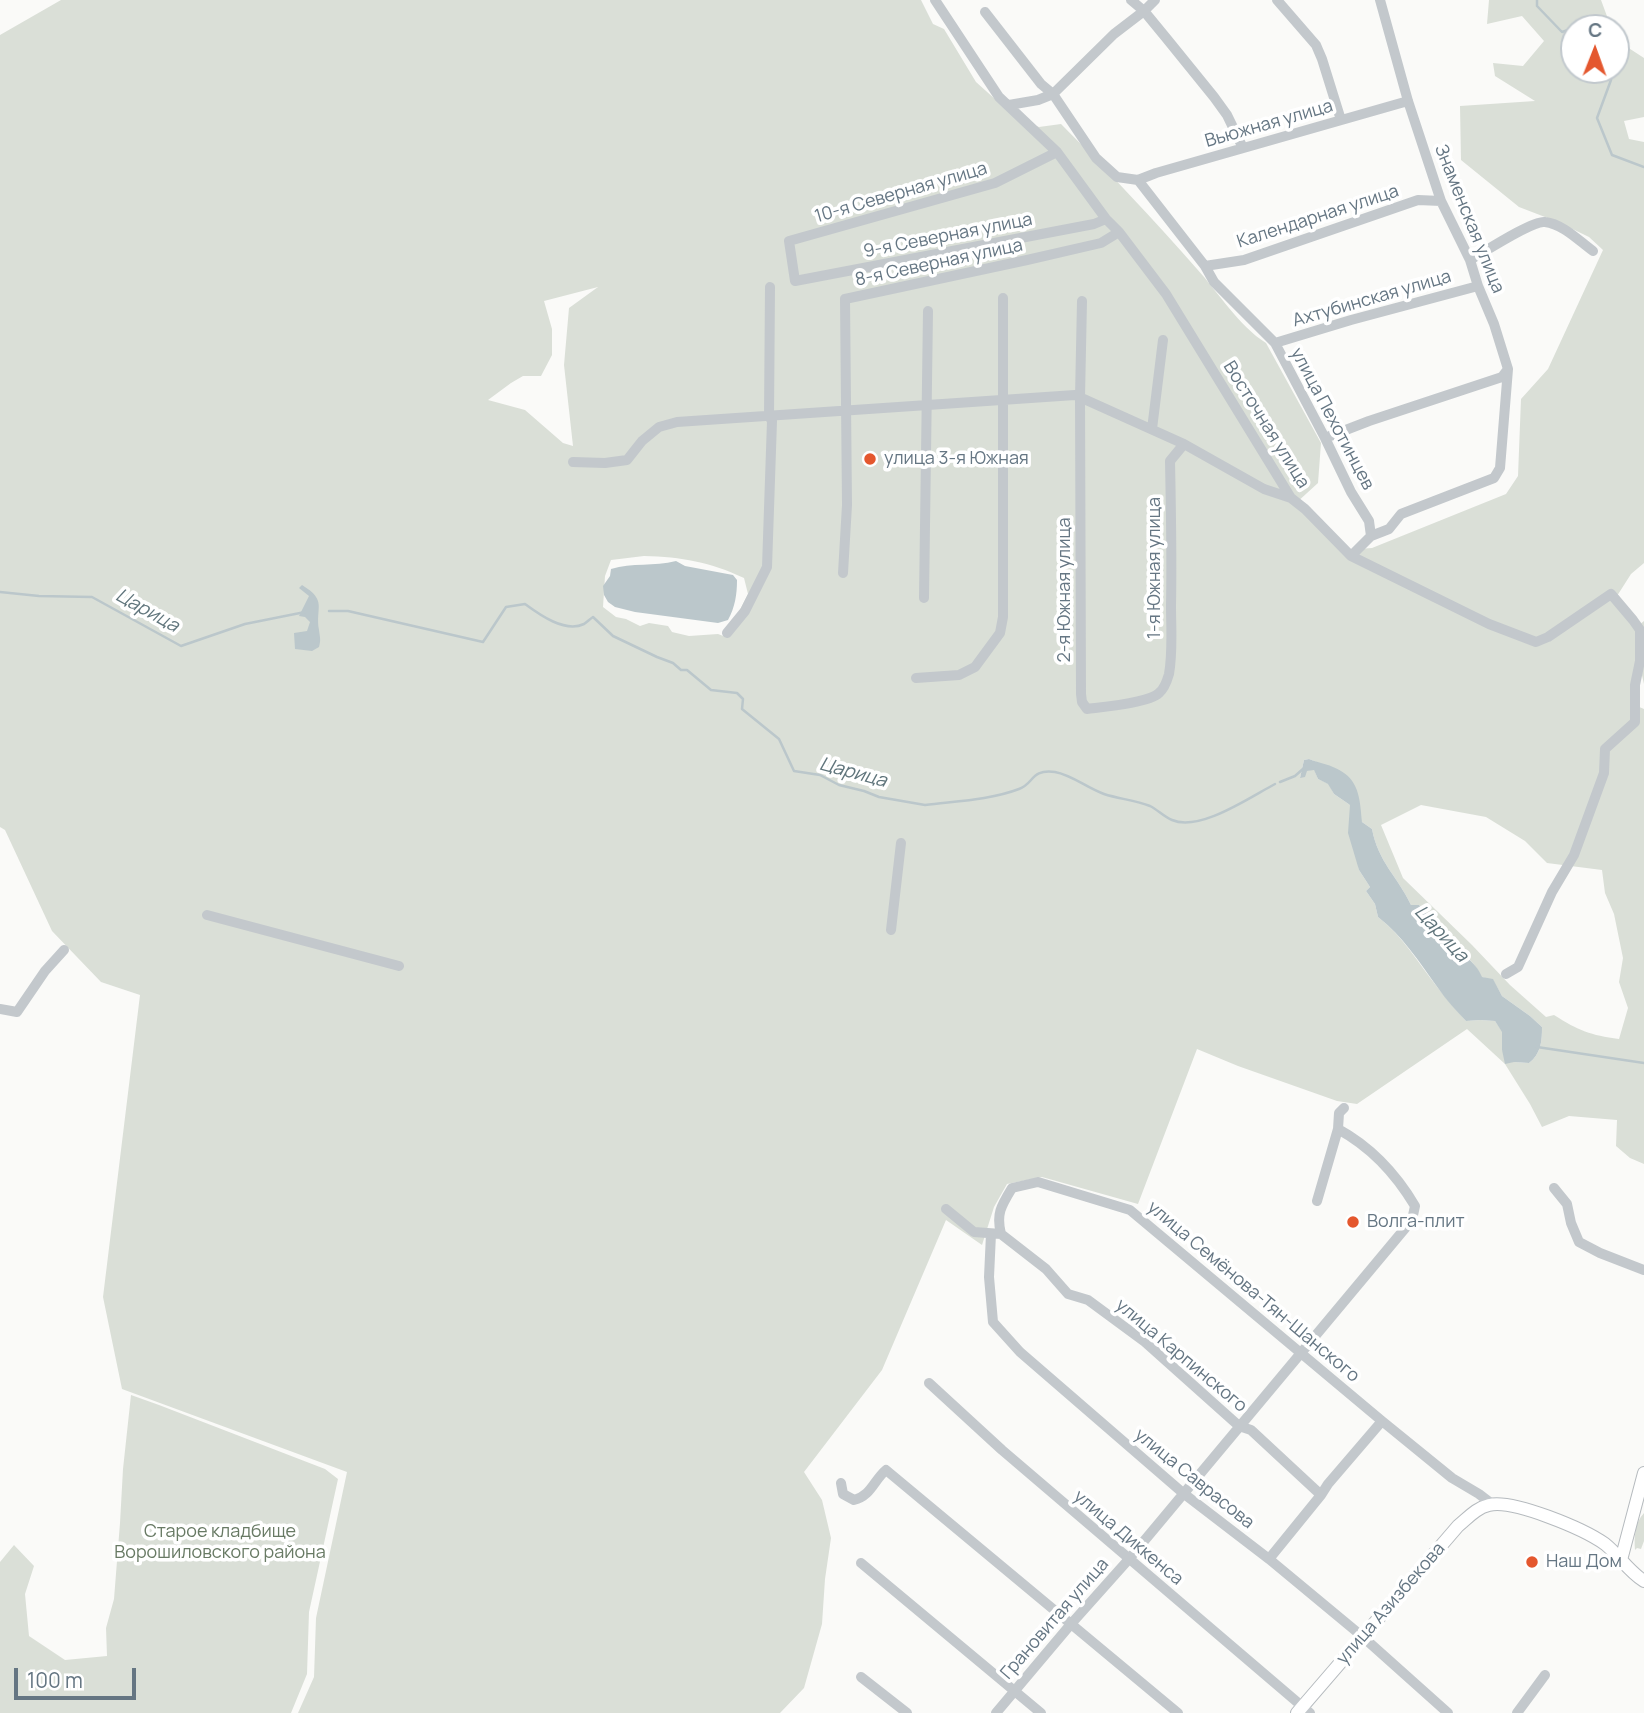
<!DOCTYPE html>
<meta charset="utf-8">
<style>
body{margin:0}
#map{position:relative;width:1644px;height:1713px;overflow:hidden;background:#fafaf8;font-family:Manrope,sans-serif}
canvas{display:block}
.north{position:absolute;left:1560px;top:14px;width:70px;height:70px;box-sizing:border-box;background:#fff;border:2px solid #c1c8cd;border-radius:50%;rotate:1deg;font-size:19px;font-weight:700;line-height:28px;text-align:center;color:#657683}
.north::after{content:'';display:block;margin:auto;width:24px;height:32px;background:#e4572e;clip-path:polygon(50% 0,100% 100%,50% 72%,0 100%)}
.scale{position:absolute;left:14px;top:1668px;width:122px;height:32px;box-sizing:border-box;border:4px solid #657683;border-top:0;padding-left:9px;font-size:21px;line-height:24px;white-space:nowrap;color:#657683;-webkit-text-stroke:5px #fff;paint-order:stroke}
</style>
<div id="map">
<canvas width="1644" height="1713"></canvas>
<div class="north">С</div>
<div class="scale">100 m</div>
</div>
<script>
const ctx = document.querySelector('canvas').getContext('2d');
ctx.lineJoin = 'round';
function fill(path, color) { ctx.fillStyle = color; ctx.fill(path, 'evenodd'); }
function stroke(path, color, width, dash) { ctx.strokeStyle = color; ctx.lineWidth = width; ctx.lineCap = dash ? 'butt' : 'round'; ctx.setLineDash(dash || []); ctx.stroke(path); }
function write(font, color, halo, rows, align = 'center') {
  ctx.font = font + ' Manrope,sans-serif'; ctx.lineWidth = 7; ctx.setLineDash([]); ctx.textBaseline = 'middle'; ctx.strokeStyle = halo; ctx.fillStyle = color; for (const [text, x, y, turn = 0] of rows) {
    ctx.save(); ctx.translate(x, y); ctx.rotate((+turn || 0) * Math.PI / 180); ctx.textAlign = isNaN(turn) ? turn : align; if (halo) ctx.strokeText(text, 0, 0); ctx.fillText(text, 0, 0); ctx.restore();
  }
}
const green = new Path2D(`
 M61 0H921L933 24 944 29 976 82 1015 117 1039 127 1061 124C1108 171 1153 219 1197 269 1218 292 1239 326 1266 343L1321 443 1318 483 1295 504 1345 550 1372 548 1506 494 1518 476 1521 399 1548 369 1603 250 1589 237 1558 222 1519 207 1461 160 1460 106 1535 101 1495 76 1493 63 1523 66 1544 41 1522 16 1487 24 1489 0H1601L1608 19 1613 28H1574V70H1616V32L1624 45 1644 58V117L1624 121 1629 139 1644 142V563L1631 574 1617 596 1639 625 1644 621V684L1641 671 1637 706 1644 709V1164L1630 1158 1616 1146 1617 1120 1569 1116 1542 1127 1530 1104 1505 1064 1467 1029 1357 1104 1337 1101 1238 1066 1197 1049 1138 1204 1042 1177 1007 1184 994 1207 982 1245 946 1220 882 1370 804 1472 822 1500 831 1538 825 1579 822 1624 804 1688 780 1713H298L314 1677 316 1618 347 1472 122 1389 103 1297 140 995 101 982 52 931 5 830 0 827V35ZM598 287 569 308 564 365 573 446 563 443 525 410 488 400 511 383 523 376H541L552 355V329L544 301ZM644 556C682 557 710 562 744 578L748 594 726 637 718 634 689 636 672 632 668 626 649 623 640 626 626 619 616 617 603 607 605 576 611 560ZM1309 759 1321 764 1362 822 1372 829C1378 862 1398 877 1411 905H1419L1449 937 1457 940C1462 957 1476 961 1481 977L1493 980 1502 996 1530 1016 1542 1027C1542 1041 1541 1054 1529 1063L1514 1062 1502 1050V1031L1495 1021 1480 1020 1466 1021C1457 1010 1446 999 1438 988 1418 963 1403 936 1378 917L1375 904 1366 891 1370 887 1359 870 1350 805 1334 794 1329 784 1318 779 1314 769 1306 771 1300 778 1304 760ZM1421 805 1486 817 1525 841 1547 863 1602 870 1605 893 1614 914 1623 958 1619 982 1628 1008 1619 1039C1590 1035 1579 1031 1554 1015L1546 1017 1510 985 1472 945 1403 878 1381 825Z
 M131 1395 159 1405 325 1469 338 1479 309 1612 307 1674 291 1713H0V1562L14 1545 34 1566 25 1594 29 1636 65 1660 107 1656 106 1628 114 1599 120 1523 123 1469Z
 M1644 1513V1541L1641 1549 1637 1548 1635 1550C1634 1537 1635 1522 1644 1513Z`);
const water = new Path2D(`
 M676 561 685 566 733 575 737 580C737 595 735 607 728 620L718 623 635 612 615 607 608 602 604 595 603 586 610 576 611 569C632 562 654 567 676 561Z
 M302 585C328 601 315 607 319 630 320 638 321 640 319 647L312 651 295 649 294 633 307 631 310 622 305 617 299 616 309 596 299 588Z
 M1309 759C1319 763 1332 765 1341 771 1360 782 1360 802 1362 822L1372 829C1378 862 1398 877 1411 905H1419L1449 937 1457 940C1461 957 1476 961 1482 977L1493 979 1502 996 1530 1016 1542 1027C1542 1041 1541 1054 1529 1063L1514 1062 1505 1064 1502 1050V1032L1495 1021 1480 1020 1466 1021C1456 1010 1446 1000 1438 988 1419 962 1403 936 1378 917L1375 904 1366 891 1370 887 1359 870 1348 833 1350 805 1334 794 1328 784 1318 779 1314 770 1307 771 1305 777 1300 778 1304 760Z`);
const stream = new Path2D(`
 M1537 0V6L1562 32 1574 28
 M1575 28 1594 22 1601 28
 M1612 70 1611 80 1597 118 1612 155 1644 167
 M0 592 39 596 92 597 181 646 245 624 305 612
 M329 611H348L483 642 506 607 525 604C540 615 565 633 584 624 587 622 590 619 593 617L613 636 657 657 673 663 681 670H687L711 690 737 693 743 699 742 709 779 739 794 771 820 775 839 785 864 791 879 797 925 805C956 801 990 800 1019 789 1035 783 1030 769 1055 772 1072 775 1087 788 1104 794 1119 799 1135 800 1150 806 1158 810 1164 817 1172 820 1200 832 1250 797 1275 784
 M1280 782 1295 776 1304 768
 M1537 1047 1644 1063`);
const minor = new Path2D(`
 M935 0 999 97 1057 152 1106 219 1119 232 1166 294 1291 498 1305 509 1351 556 1489 624 1536 642 1548 637 1611 594 1633 620 1640 630V661L1635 685V722L1605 749 1604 773 1574 855 1552 892 1518 967 1506 974
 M1131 0 1144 11 1167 39 1214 97 1227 115 1243 148
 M1277 0 1316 45 1322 59 1341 120
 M985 12 1041 84 1053 94 1096 158 1117 177 1138 180 1205 266 1214 282 1275 343 1325 438 1351 492 1369 521 1371 536
 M1009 105 1038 100 1053 94 1114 34 1144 11 1155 0
 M1057 152 995 183 789 241 795 281 1094 224 1106 219
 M1138 180 1156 173 1408 101
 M1470 260C1484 252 1533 220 1545 222 1563 224 1579 241 1593 251
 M1205 266 1244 260 1418 200 1441 201
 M1082 301 1080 397 1081 694 1082 702 1087 709C1102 707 1149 703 1159 693 1164 689 1167 681 1169 674 1173 652 1171 628 1171 605 1172 557 1171 509 1170 461L1184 444
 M1275 343 1351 320 1478 286
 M1152 429 1163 340
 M1325 438 1369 421 1502 377 1508 369
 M573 462 605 463 627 460 642 441 659 427 677 422 1075 395 1184 444 1264 489 1291 498
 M1351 556 1371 536 1389 529 1401 514 1494 478 1500 468 1508 369 1494 324 1478 286 1470 260 1441 201 1408 101 1380 0
 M843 573 847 505 845 299 1027 260 1101 243 1119 232
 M924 598 928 311
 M727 633 745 611 767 567 772 421 769 416 770 287
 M916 678 959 675 975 667 1000 633 1003 617V298
 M207 915 399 966
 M891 930 901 843
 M0 1009 17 1012 45 971 64 950
 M1554 1188 1567 1204 1571 1223 1579 1242 1600 1253 1644 1270
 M1317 1201 1338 1129 1339 1113 1344 1108
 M946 1209 974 1232 1001 1234 1046 1269 1068 1294 1088 1300 1145 1342 1239 1426 1251 1430 1321 1495
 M991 1234 989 1277 993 1322 1020 1352 1183 1493 1269 1559 1363 1637 1448 1713
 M1001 1234C996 1214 1001 1206 1012 1188L1038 1182 1130 1210 1382 1421 1452 1478 1479 1494 1492 1504
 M929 1383 1002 1450 1310 1713
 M841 1483 843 1494 854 1500C871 1496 874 1480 886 1470L1178 1713
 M1269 1559 1321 1495 1328 1484 1382 1421
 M861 1563 1041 1713
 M861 1677 907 1713
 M996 1713 1071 1624 1129 1559 1412 1220 1415 1206C1396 1174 1371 1147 1338 1129
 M1517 1713 1545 1675`);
const major = new Path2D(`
 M1621 1560 1644 1473
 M1297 1713 1458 1526C1468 1518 1476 1508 1489 1505 1513 1499 1584 1529 1605 1544 1619 1555 1628 1571 1644 1581`);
const markers = [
 [870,459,7,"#e4572e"],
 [1353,1222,7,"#e4572e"],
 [1532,1562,7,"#e4572e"]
];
const streetNames = [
 ["Вьюжная улица",1269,124,-16],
 ["10-я Северная улица",901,193,-16],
 ["Календарная улица",1318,217,-18],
 ["Знаменская улица",1469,219,68],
 ["9-я Северная улица",948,236,-11],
 ["8-я Северная улица",939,263,-12],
 ["Ахтубинская улица",1372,299,-16],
 ["улица Пехотинцев",1332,419,62],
 ["Восточная улица",1266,425,58],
 ["1-я Южная улица",1155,568,-90],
 ["2-я Южная улица",1065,590,-90],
 ["улица Семёнова-Тян-Шанского",1253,1292,40],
 ["улица Карпинского",1181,1356,40],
 ["улица Саврасова",1194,1479,39],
 ["улица Диккенса",1128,1538,40],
 ["улица Азизбекова",1391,1604,-49],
 ["Грановитая улица",1055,1619,-49]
];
const poiNames = [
 ["улица 3-я Южная",884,459],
 ["Волга-плит",1367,1222],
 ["Наш Дом",1546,1562]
];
const parkNames = [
 ["Старое кладбище",220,1532],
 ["Ворошиловского района",220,1553]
];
const waterNames = [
 ["Царица",147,611,29],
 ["Царица",853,773,15],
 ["Царица",1441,934,47]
];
fill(green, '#dadfd7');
fill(water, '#bbc7cb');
stroke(stream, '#bbc7cb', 2.5);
stroke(major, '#b5babe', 14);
stroke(minor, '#c3c8cc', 10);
stroke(major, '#fff', 12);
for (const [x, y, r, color] of markers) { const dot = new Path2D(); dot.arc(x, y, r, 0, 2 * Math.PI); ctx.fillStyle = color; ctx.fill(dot); stroke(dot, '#fff', 2.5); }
write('18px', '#657683', '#fff', streetNames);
write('18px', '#657683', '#fff', poiNames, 'left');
write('18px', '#687a64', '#fff', parkNames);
write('italic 19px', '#60757c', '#fff', waterNames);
</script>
